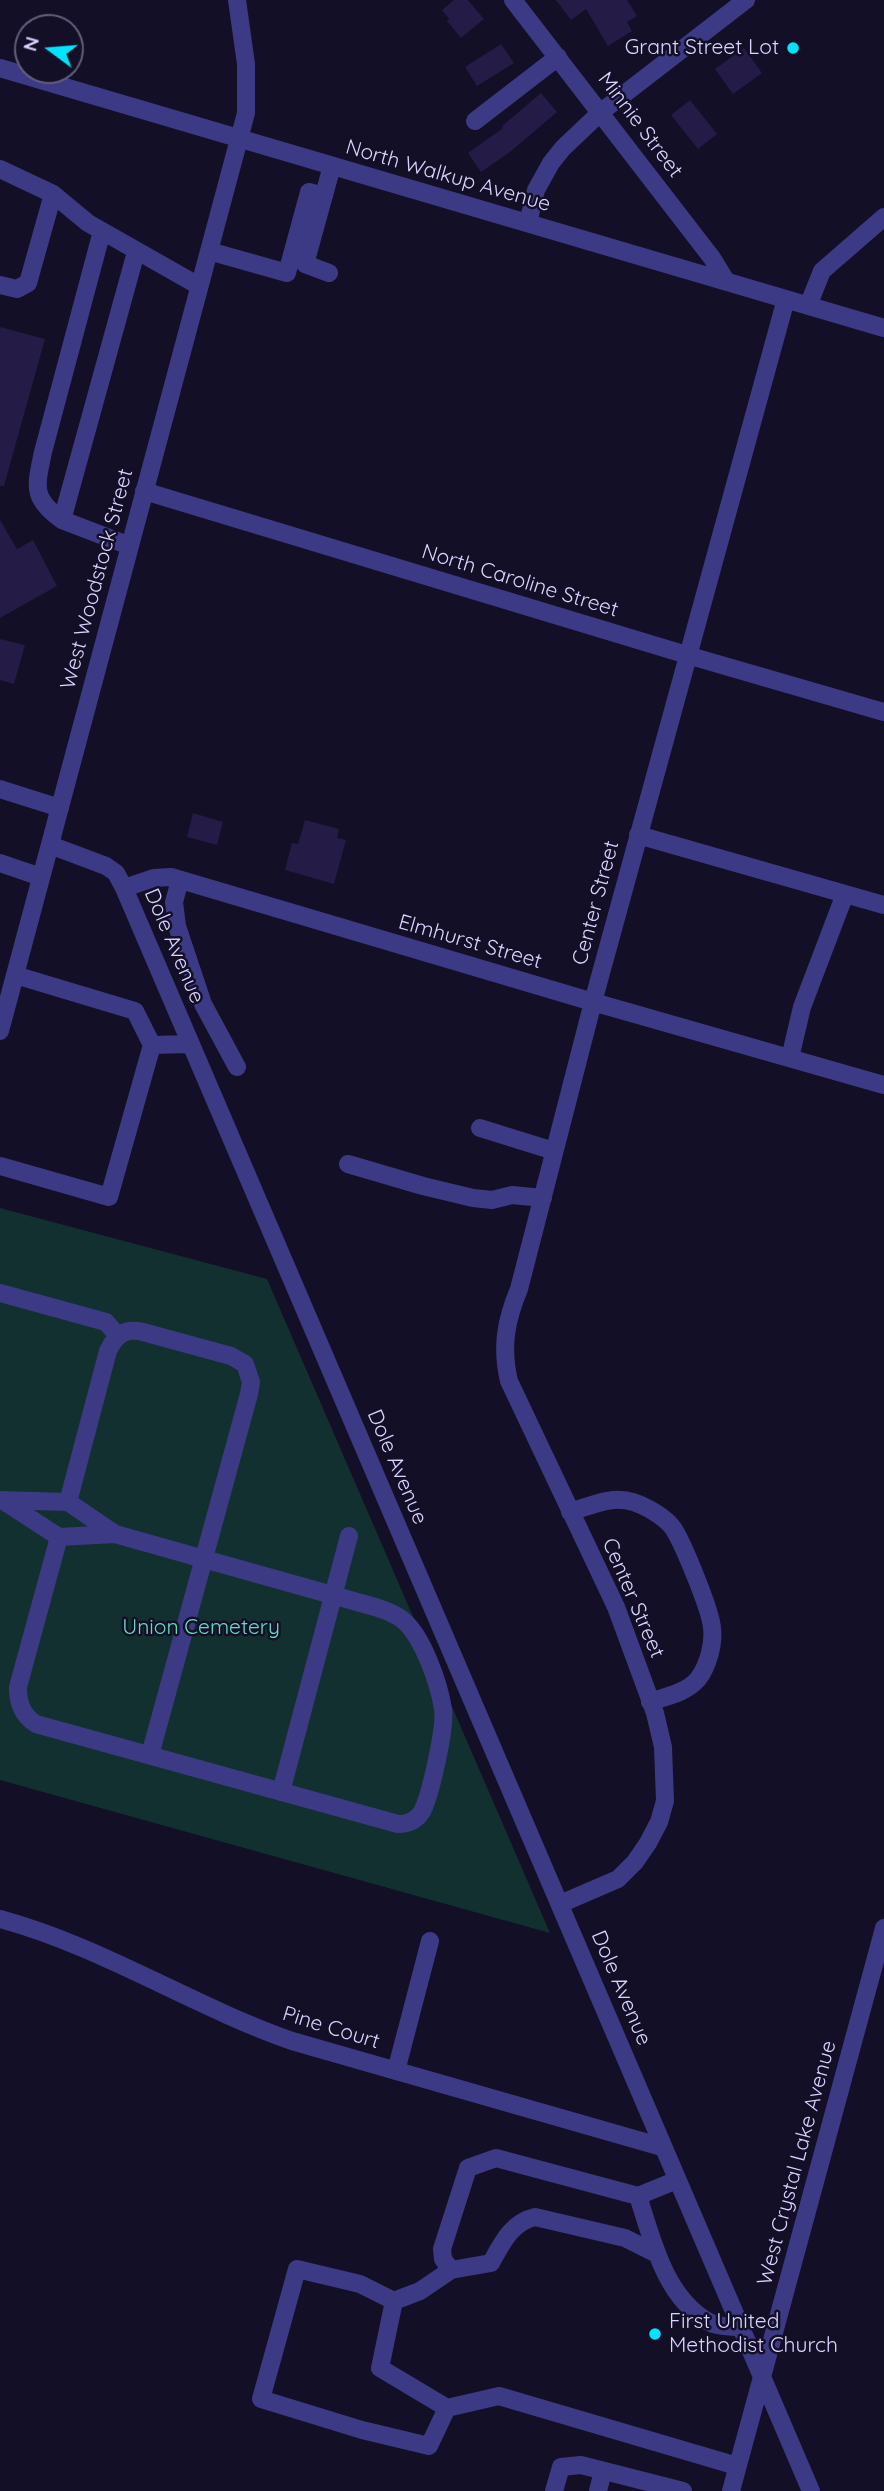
<!DOCTYPE html>
<style>
body{margin:0}
#map{position:relative;width:884px;height:2491px;overflow:hidden;background:#130f26;font-family:Quicksand,sans-serif}
canvas{display:block}
.north{position:absolute;left:14px;top:14px;width:70px;height:70px;box-sizing:border-box;background:#130f26;border:2px solid #625e7d;border-radius:50%;rotate:286deg;font-size:19px;font-weight:700;line-height:28px;text-align:center;color:#d9d4ff}
.north::after{content:'';display:block;margin:auto;width:24px;height:32px;background:#00e5ff;clip-path:polygon(50% 0,100% 100%,50% 72%,0 100%)}
</style>
<div id="map">
<canvas width="884" height="2491"></canvas>
<div class="north">N</div>
</div>
<script>
const ctx = document.querySelector('canvas').getContext('2d');
ctx.lineJoin = 'round';
function fill(path, color) { ctx.fillStyle = color; ctx.fill(path, 'evenodd'); }
function stroke(path, color, width, dash) { ctx.strokeStyle = color; ctx.lineWidth = width; ctx.lineCap = dash ? 'butt' : 'round'; ctx.setLineDash(dash || []); ctx.stroke(path); }
function write(font, color, halo, rows, align = 'center') {
  ctx.font = font + ' Quicksand,sans-serif'; ctx.lineWidth = 5; ctx.setLineDash([]); ctx.textBaseline = 'middle'; ctx.strokeStyle = halo; ctx.fillStyle = color; for (const [text, x, y, turn = 0] of rows) {
    ctx.save(); ctx.translate(x, y); ctx.rotate((+turn || 0) * Math.PI / 180); ctx.textAlign = isNaN(turn) ? turn : align; if (halo) ctx.strokeText(text, 0, 0); ctx.fillText(text, 0, 0); ctx.restore();
  }
}
const green = new Path2D(`
 M0 1208 267 1279 550 1933 0 1780Z`);
const building = new Path2D(`
 M454 0H468L484 19 461 38 447 21 449 19 442 10Z
 M556 0H627L637 16 627 22 632 31 608 46 586 9 571 20Z
 M501 44 514 63 477 86 465 67Z
 M744 48 762 73 733 94 715 69Z
 M541 93 557 112 510 152 481 172 468 153 503 128 502 126Z
 M690 100 717 134 698 149 671 115Z
 M0 327 45 339 4 486H0Z
 M0 520 17 549 33 540 57 586 0 618Z
 M0 639 25 645 14 684 0 680Z
 M193 813 223 822 217 845 187 837Z
 M305 820 339 829 337 838 346 840 334 884 285 870 292 843 298 844Z`);
const minor = new Path2D(`
 M513 0 712 258 726 281
 M0 68 884 328
 M475 121 558 57
 M0 169 53 194 88 223 199 286
 M528 223 536 190 551 163 563 148 601 112 746 0
 M209 251 287 273 309 192 324 196
 M329 273 305 264 332 166
 M0 285 17 289 28 283 53 194
 M808 306 822 271 884 217
 M144 491 687 655 884 712
 M62 520C31 498 36 486 43 452L102 231
 M130 546 62 520 136 252
 M0 789 60 808
 M638 835 884 905
 M50 845 106 866 116 873 124 888 811 2491
 M0 863 41 877
 M180 880 174 902 177 926 203 1004 237 1067
 M124 888 154 878 171 877 593 1002 884 1085
 M15 975 135 1011 152 1045
 M0 1031 246 113V64L237 0
 M790 1058 802 1007 845 894
 M480 1128 554 1151
 M348 1164 423 1186 473 1198 492 1200 512 1195 543 1198
 M0 1166 109 1197 152 1045 191 1044
 M0 1293 106 1322 118 1336
 M0 1500 68 1502 115 1534 375 1607C385 1610 396 1614 404 1621 423 1638 439 1683 443 1709 446 1726 430 1799 421 1813 415 1822 407 1824 398 1824L36 1724C22 1715 18 1703 18 1687L59 1537
 M5 1502 59 1537 115 1534
 M68 1502 108 1351C116 1334 125 1328 143 1332L231 1356 245 1364 251 1382 249 1394 150 1755
 M570 1512C590 1506 612 1495 633 1502 646 1506 665 1517 673 1528 683 1543 711 1611 712 1628 714 1644 708 1666 698 1679 686 1693 667 1696 650 1702
 M281 1792 349 1536
 M560 1904 618 1879 635 1862 648 1843 659 1822 665 1801 663 1747 655 1713 616 1607 509 1381C501 1347 506 1320 519 1289L593 1002 786 299
 M0 1919C103 1947 192 2006 292 2041L662 2147
 M396 2071 430 1941
 M638 2196C652 2239 665 2298 709 2322 717 2327 731 2326 741 2328
 M451 2270 443 2259 442 2249 468 2168 496 2158 638 2196 677 2180
 M394 2301 380 2368 447 2408 429 2446 362 2430 261 2399 297 2269 360 2284 394 2301 420 2291 451 2270 491 2263C502 2243 512 2222 535 2217L625 2238 657 2254
 M447 2408 499 2396 737 2466
 M554 2491 561 2467 581 2465 683 2491
 M598 2491 603 2471
 M731 2491 884 1928`);
const markers = [
 [793,48,7,"#00e5ff"],
 [655,2334,7,"#00e5ff"]
];
const poiNames = [
 ["Grant Street Lot",779,48],
 ["First United",669,2322,"left"],
 ["Methodist Church",669,2346,"left"]
];
const streetNames = [
 ["Minnie Street",640,125,53],
 ["North Walkup Avenue",448,176,16],
 ["West Woodstock Street",97,579,-75],
 ["North Caroline Street",520,581,17],
 ["Center Street",596,903,-75],
 ["Elmhurst Street",470,942,16],
 ["Dole Avenue",174,946,67],
 ["Dole Avenue",397,1467,67],
 ["Center Street",633,1598,67],
 ["Dole Avenue",621,1988,67],
 ["Pine Court",331,2028,17],
 ["West Crystal Lake Avenue",797,2163,-75]
];
const parkNames = [
 ["Union Cemetery",201,1628]
];
fill(green, '#12302f');
fill(building, '#241b47');
stroke(minor, '#3d3a85', 18);
for (const [x, y, r, color] of markers) { const dot = new Path2D(); dot.arc(x, y, r, 0, 2 * Math.PI); ctx.fillStyle = color; ctx.fill(dot); stroke(dot, '#130f26', 2.5); }
write('21px', '#d9d4ff', '#130f26', poiNames, 'right');
write('21px', '#d9d4ff', '#130f26', streetNames);
write('21px', '#5fe0c0', '#130f26', parkNames);
</script>
